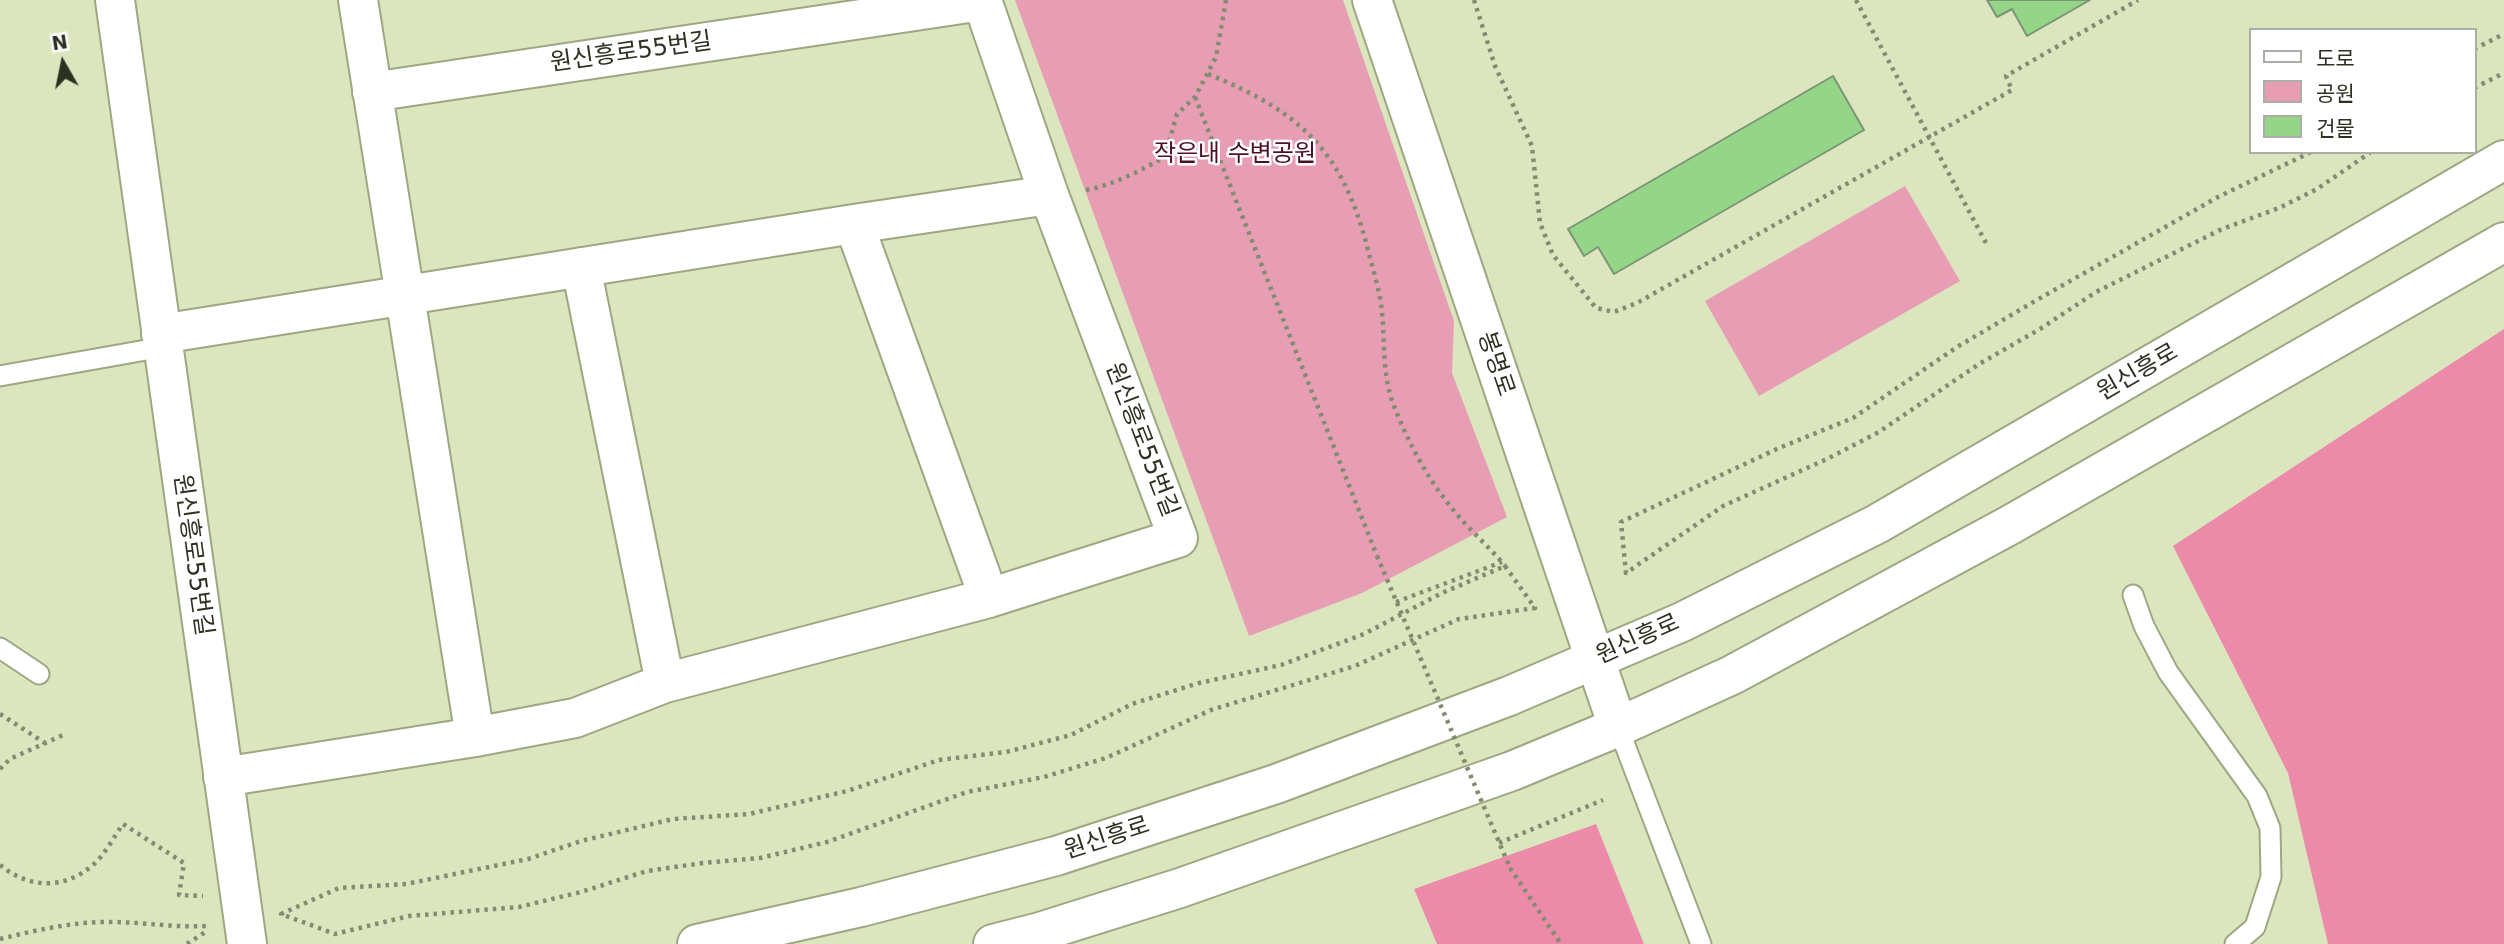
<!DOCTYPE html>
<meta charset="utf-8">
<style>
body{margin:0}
#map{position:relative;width:2504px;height:944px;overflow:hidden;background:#dbe6bf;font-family:"DejaVu Sans","Noto Sans KR",sans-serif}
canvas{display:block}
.legend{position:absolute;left:2249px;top:28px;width:228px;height:126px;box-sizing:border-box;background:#fff;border:2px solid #abada7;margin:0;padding:9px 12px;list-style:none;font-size:21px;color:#2d3122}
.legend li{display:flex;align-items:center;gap:14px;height:35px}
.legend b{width:35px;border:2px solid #abada7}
.north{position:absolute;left:28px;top:28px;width:70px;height:70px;-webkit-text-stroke:5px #fff;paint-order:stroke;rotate:351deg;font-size:19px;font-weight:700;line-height:28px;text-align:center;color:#2d3122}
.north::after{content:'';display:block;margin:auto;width:24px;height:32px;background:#2d3122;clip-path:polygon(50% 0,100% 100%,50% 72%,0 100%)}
</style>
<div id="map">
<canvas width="2504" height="944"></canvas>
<ul class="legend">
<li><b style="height:9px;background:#fff"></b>도로</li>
<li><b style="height:19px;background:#e79eb4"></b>공원</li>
<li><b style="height:19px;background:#95d588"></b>건물</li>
</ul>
<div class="north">N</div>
</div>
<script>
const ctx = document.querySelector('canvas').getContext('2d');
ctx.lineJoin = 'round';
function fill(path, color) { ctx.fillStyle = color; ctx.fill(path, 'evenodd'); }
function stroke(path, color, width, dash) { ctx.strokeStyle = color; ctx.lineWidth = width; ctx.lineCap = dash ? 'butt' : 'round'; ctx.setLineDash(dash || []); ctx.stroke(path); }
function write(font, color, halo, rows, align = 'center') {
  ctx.font = font + ' "DejaVu Sans","Noto Sans KR",sans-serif'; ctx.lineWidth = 5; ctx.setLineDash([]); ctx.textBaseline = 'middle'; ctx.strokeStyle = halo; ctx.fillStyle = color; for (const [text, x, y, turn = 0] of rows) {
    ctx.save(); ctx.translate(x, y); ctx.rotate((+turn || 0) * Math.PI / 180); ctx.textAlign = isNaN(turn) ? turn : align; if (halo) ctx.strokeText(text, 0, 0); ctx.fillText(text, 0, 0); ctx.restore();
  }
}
const green = new Path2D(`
 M1015 0H1343L1454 321 1452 373 1507 517 1362 593 1249 636Z
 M1905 186 1960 281 1759 396 1705 301Z`);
const forest = new Path2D(`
 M2504 329V944H2328L2288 773 2173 546Z
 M1596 824 1644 944H1437L1414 889Z`);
const building = new Path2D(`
 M1987 0H2090L2027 36 2012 9 1997 17Z
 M1833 76 1864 130 1614 274 1598 247 1584 256 1568 229Z`);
const path = new Path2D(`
 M1474 0 1495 66 1532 146 1540 223 1553 255 1596 308 1614 312 1637 303 2012 90 2006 76 2138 0
 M1856 0 1986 243
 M2474 49 2504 34
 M1208 74C1301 112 1343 151 1368 250 1373 270 1380 291 1382 312 1385 343 1382 376 1394 406 1410 447 1432 487 1462 520 1476 536 1492 550 1505 566
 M2474 88 2504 73
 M1195 97 1377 556
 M2311 152 2218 197 2035 301 1957 347 1853 418 1779 448 1621 522 1626 573 1723 506 1829 458 1879 432 1979 364 2040 329 2096 292 2222 229 2279 208 2317 189 2371 152
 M1086 190C1114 185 1141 170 1165 157L1177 114 1195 97 1216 57 1226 0
 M1505 566 1535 608 1459 619 1355 666 1211 710 1106 758 1044 777 967 792 827 842 760 858 703 863 647 871 581 892 519 907 409 916 335 934 281 914 339 888 406 884 528 859 581 841 673 819 749 814 847 791 939 760 1006 752 1071 735 1132 704 1199 683 1281 665 1364 634 1442 593Z
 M1396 602 1502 562
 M0 714 45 743
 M0 769 10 759 63 735
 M1499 843 1603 800
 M0 865C29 889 65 890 94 864 105 854 114 837 123 824L184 863 179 895 203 896
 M1510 868 1561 944
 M0 939C33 931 67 923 101 922 137 921 172 928 208 926
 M187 944 207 931`);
const service = new Path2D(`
 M0 376 163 347
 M2133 595 2144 626 2168 672 2257 796 2270 828 2271 877 2255 927 2235 944
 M0 648 39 674
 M1618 727 1701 944`);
const minor = new Path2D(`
 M115 0 247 944
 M358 0 475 737
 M1372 0 1618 727
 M372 92 982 1
 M854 224 989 598
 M581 267 665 683
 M161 334 854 224 1049 195
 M223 777 475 737 575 718 665 683 989 598 1178 538 1049 195 982 0`);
const tertiary = new Path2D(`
 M697 944 861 907 1056 856 1276 784 1509 696 1682 622 1877 524 2504 160
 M993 944 1040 932 1180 888 1512 771 1618 727 1732 675 2010 525 2504 242`);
const pathBridge = new Path2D(`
 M1377 556 1510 868`);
const streetNames = [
 ["원신흥로55번길",631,53,-8],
 ["봉명로",1495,364,71],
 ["원신흥로",2138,373,-30],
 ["원신흥로55번길",1141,440,69],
 ["원신흥로55번길",192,555,82],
 ["원신흥로",1638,640,-24],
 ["원신흥로",1107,839,-18]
];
const parkNames = [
 ["작은내 수변공원",1235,155]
];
fill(green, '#e79eb4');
fill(forest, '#ec8aa9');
fill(building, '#95d588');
stroke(building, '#7c9577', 2);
stroke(service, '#9da782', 23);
stroke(minor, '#9da782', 42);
stroke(tertiary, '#9da782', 42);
stroke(path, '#838b70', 4.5, [3.5, 5]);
stroke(service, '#fff', 19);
stroke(minor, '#fff', 38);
stroke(tertiary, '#fff', 38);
stroke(pathBridge, '#838b70', 4.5, [3.5, 5]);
write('24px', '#2d3122', '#fff', streetNames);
write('24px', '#4b1028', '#fff', parkNames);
</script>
